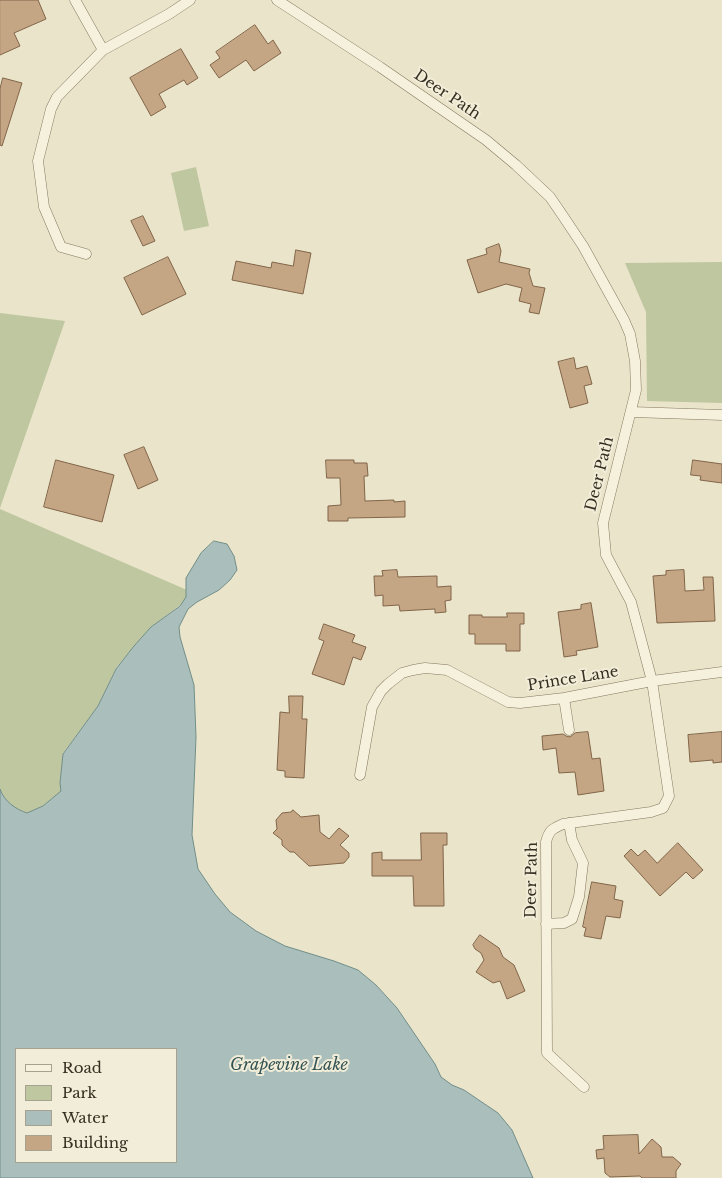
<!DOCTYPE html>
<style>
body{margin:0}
#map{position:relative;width:722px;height:1178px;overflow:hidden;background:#eae4ca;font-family:"Libre Baskerville",serif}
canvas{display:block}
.legend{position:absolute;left:15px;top:1048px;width:162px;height:115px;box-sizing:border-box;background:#f2edd8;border:1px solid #a7a18f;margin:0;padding:6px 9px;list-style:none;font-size:15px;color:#372e22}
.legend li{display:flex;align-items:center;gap:10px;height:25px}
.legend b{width:25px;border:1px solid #a7a18f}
</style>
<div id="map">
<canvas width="722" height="1178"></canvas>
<ul class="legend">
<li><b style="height:6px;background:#f5f1dc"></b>Road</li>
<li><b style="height:14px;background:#bec79f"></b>Park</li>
<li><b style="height:14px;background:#aabfbb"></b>Water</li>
<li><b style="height:14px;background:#c4a584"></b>Building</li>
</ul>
</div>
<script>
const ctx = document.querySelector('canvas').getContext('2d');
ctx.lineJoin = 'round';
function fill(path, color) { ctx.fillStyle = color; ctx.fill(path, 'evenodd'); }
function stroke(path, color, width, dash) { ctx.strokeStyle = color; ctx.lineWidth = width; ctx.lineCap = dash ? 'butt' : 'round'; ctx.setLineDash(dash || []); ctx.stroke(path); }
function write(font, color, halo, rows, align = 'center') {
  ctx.font = font + ' "Libre Baskerville",serif'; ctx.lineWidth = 4; ctx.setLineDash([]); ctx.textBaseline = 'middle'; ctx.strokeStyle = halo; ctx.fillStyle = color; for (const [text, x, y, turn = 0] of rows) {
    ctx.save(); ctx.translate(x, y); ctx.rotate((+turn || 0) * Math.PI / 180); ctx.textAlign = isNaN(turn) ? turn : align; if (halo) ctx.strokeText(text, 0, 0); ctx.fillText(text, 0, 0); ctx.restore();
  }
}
const green = new Path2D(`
 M196 167 209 226 184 231 171 173Z
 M722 262V403L647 401 646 312 625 263Z
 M0 313 65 321 0 508Z
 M0 509 187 590V597L180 605 151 627 134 646 116 668 98 706 63 753 60 783 62 791 43 806 27 813C15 809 4 802 0 789Z`);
const water = new Path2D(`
 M214 541 227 544 234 556 237 570 230 580 219 590 197 602 188 609 179 627 180 637 194 685 196 737 192 835 198 869 215 894 230 912 256 931 285 946 334 961 358 970 376 985 397 1008 435 1064 441 1077 452 1085 464 1090 498 1113 512 1130 533 1178H0V789C4 801 15 809 27 813L43 806 61 791 60 783 63 754 98 706 116 669 134 646 151 627 180 606 186 597V578L201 553ZM16 1049H176V1162H16Z`);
const building = new Path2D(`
 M0 0H38L46 19 14 33 20 46 0 55Z
 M255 25 268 44 273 40 281 53 254 71 246 60 219 78 210 65 220 58 216 52Z
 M181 49 198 78 187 85 184 80 159 94 166 107 151 116 130 78Z
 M3 78 22 83 2 146 0 145V89Z
 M143 216 155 241 143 246 131 221Z
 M499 244 501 251 499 262 530 269 529 273 533 286 545 288 539 314 529 312 531 304 519 301 522 288 506 284 478 293 467 260 487 254 486 249Z
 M296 250 311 253 303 294 232 280 236 261 271 268 272 262 293 266Z
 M168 257 186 294 142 315 124 278Z
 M574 358 576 369 587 366 592 384 584 386 588 403 570 408 558 362Z
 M144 447 158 480 138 489 124 455Z
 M56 460 114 475 102 522 44 507Z
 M326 460H354V463H367L368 476H364L365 501 394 500V502L405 501V517L348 518V521H328V506L341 505 340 478H327Z
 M693 460 722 464V483L700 480 701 476 691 475Z
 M397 570 398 577 437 576V587L451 586V600L445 601 446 612 435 613V609L400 611 399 605 383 606V595L375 596 374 576H383L382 571Z
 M684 570 685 591 704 590 703 577H713L715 621 657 623 653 576 666 575V571Z
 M591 603 598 647 576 651 577 655 564 657 558 612 581 609V605Z
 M507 613H524V624H520V651H506V644H475V634H469V615H482V617H507Z
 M324 624 355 635 352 642 366 647 361 660 353 657 344 685 312 674 324 641 319 639Z
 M289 696H303L302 719H307L304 778 285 777V771L277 770 280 712 289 713Z
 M588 732 592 759 600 758 604 791 578 795 575 772 559 773 556 748 543 750 542 736 563 734 566 736 570 737 575 733Z
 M722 732V762L713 763V760L690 762 688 735Z
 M293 810 301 817 319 815 320 832 329 839 339 828 349 836 340 845 349 853V857L344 863 309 866 294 852H290L282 845V840L273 833 277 829 276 820 282 813 291 812Z
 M421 833H447V845H443L444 906H414L413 876H372V853L382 852V860H421Z
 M678 843 703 870 693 879 686 872 660 896 624 856 631 849 638 856 645 850 657 863Z
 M592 882 616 886 614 899 623 901 620 918 606 916 601 939 584 936 586 928 583 927Z
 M480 935 499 948 503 957 514 965 525 991 507 999 500 981 493 983 476 972 484 960 481 953 475 949 473 945Z
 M638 1135 639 1154 652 1139 661 1147 662 1157H673L681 1164 676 1171V1178H642L640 1176 610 1177 605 1173 604 1158 597 1159 596 1150 604 1149 603 1136Z`);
const minor = new Path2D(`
 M75 0 103 50
 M277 0 380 67 486 140 516 165 550 197 563 216 583 246 624 320 630 334 635 361 636 390 603 523 606 555 631 602 652 681 669 796 663 808 651 812 563 824C552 829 549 830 546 842L547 1053 584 1087
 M86 254 61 247 44 207 38 161 51 109 57 97 103 50 169 14 190 0
 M632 412 722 415
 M564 698 569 730
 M360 775 372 707 381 691 388 684 402 673 413 670 425 668 447 670 508 702 520 703 564 698 652 681 722 672
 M546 924 564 923 572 919 579 897 583 863 572 840 569 823`);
const streetNames = [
 ["Deer Path",447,95,34],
 ["Deer Path",600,474,-76],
 ["Prince Lane",573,679,-9],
 ["Deer Path",532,880,-89]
];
const waterNames = [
 ["Grapevine Lake",289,1065]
];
fill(green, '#bec79f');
fill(water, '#aabfbb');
stroke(water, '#718d89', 1);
fill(building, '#c4a584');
stroke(building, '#816549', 1);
stroke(minor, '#857760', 11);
stroke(minor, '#f5f1dc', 10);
write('15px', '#372e22', '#f2edd8', streetNames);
write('italic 16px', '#335355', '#f2edd8', waterNames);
</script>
